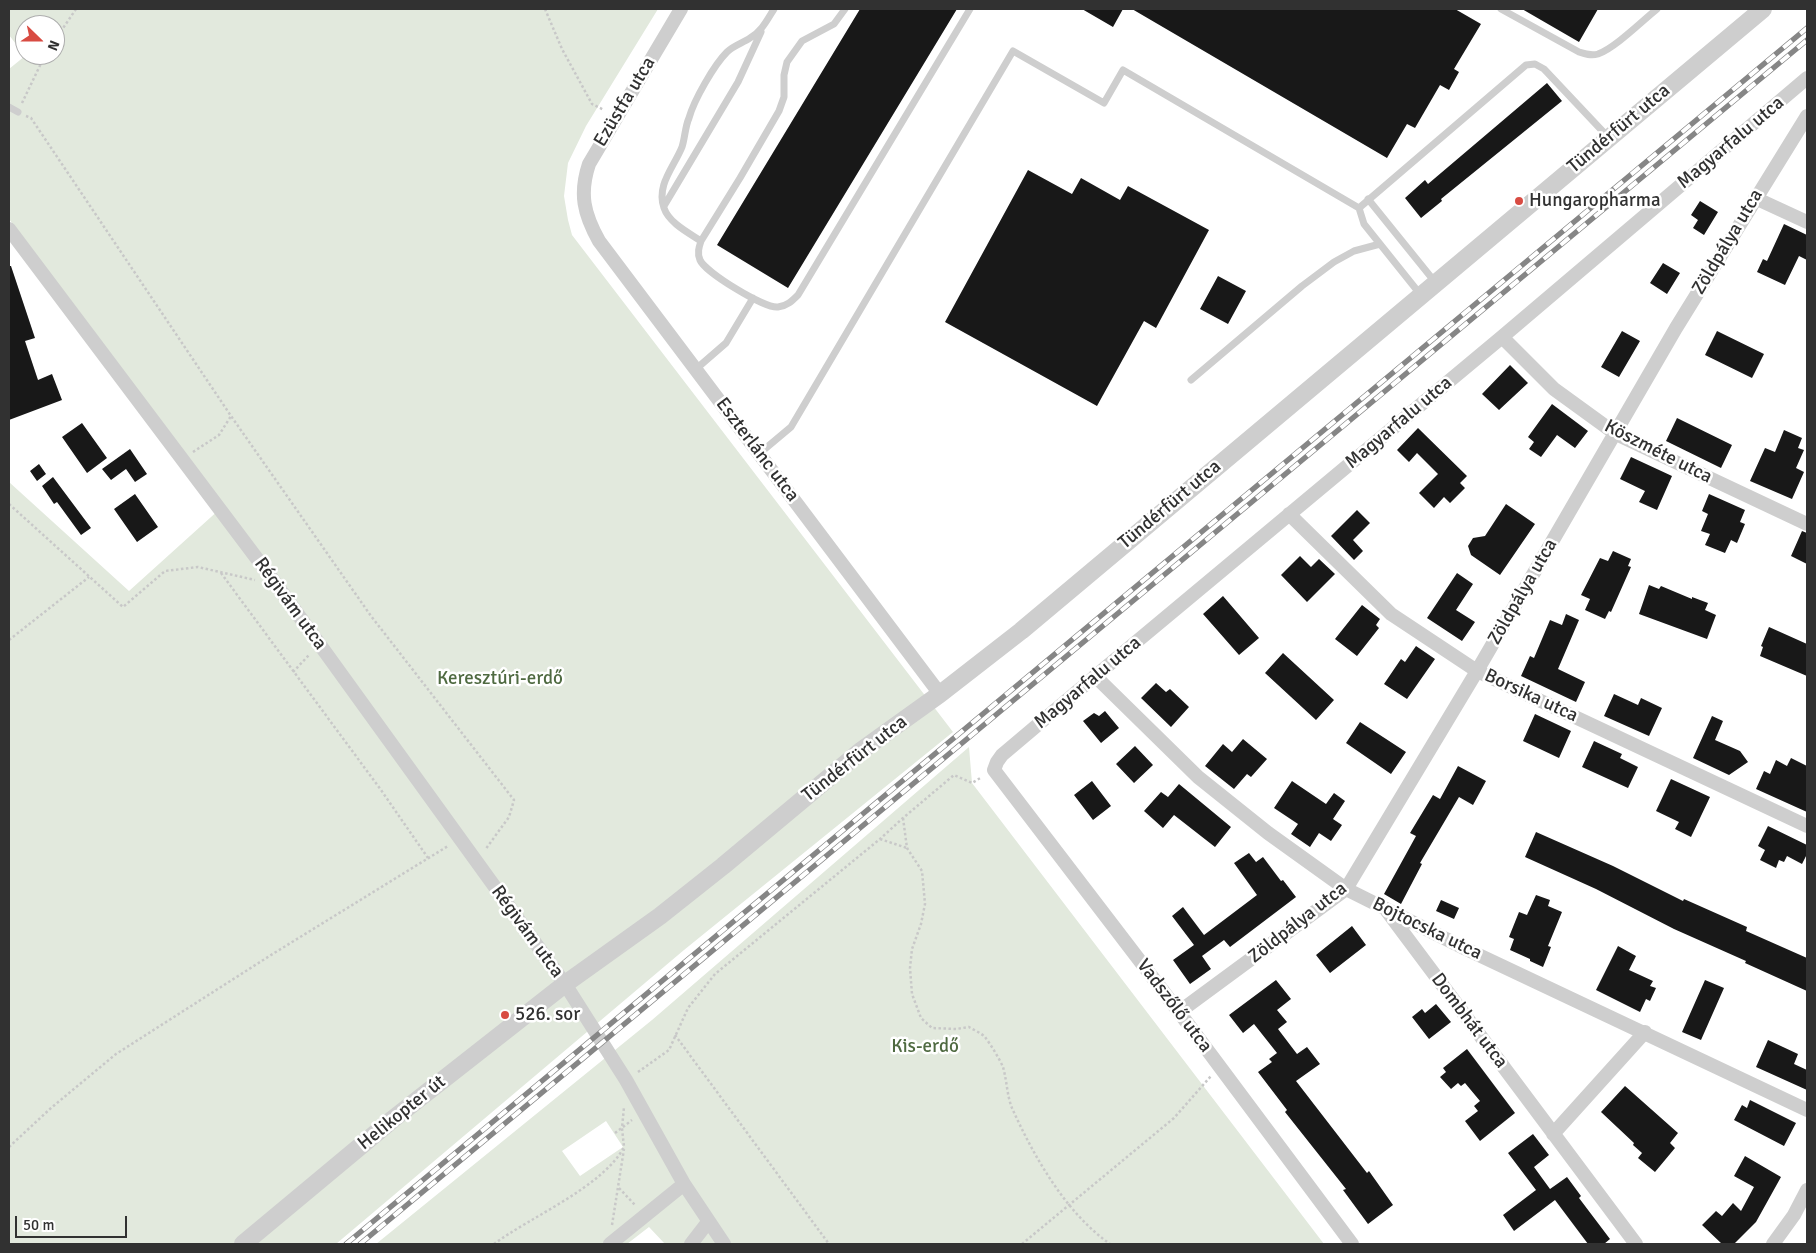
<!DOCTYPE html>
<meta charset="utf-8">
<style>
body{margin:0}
#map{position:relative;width:1816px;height:1253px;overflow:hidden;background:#fff;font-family:Signika,sans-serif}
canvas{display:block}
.frame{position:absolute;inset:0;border:10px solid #313131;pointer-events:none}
.north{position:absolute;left:15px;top:15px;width:50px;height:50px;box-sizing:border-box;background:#fff;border:1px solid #adadad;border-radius:50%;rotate:112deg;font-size:14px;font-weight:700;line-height:20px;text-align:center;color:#313131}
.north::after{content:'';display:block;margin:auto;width:18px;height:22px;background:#d84b42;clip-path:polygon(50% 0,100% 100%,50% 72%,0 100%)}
.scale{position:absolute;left:15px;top:1216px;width:112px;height:22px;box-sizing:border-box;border:2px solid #313131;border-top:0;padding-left:6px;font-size:15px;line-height:18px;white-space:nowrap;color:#313131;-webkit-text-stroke:4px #fff;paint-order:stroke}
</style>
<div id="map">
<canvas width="1816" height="1253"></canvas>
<div class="frame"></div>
<div class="north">N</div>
<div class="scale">50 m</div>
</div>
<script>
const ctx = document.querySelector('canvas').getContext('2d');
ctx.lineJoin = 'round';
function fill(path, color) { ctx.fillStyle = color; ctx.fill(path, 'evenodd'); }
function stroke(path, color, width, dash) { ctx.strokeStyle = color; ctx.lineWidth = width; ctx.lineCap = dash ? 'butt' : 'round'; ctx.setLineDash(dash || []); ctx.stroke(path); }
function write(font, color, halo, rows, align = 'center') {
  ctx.font = font + ' Signika,sans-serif'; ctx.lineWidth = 5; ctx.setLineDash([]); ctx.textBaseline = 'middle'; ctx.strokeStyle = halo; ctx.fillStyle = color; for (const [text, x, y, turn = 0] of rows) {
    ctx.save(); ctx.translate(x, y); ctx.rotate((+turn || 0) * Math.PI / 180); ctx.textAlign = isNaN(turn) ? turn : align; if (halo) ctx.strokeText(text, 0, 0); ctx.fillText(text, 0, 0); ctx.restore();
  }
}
const green = new Path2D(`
 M9 9H658L586 126 568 163 564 196 568 220 572 235 953 732 684 950 336 1244H9V482L129 591 221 508 9 219V69L25 56 9 35ZM25 25H55V55H25Z
 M969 747 972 783 1324 1244H665L649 1227 627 1244H376L652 1020ZM606 1121 623 1147 580 1176 562 1151Z`);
const building = new Path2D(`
 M860 9H957L788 288 717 245Z
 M1082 9H1123L1113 27Z
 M1132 9H1455L1481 24 1454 69 1459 72 1449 90 1440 85 1415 128 1407 124 1387 158Z
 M1522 9H1598L1579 42Z
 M1547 83 1562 101 1441 199 1442 201 1421 218 1405 198 1425 180 1428 184Z
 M1028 170 1072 194 1081 178 1120 200 1128 186 1209 230 1156 328 1144 321 1097 406 945 322Z
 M1700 201 1718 212 1704 235 1693 228 1698 220 1691 215Z
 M1784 224 1807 235V260L1799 256 1785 285 1757 272 1763 259 1767 261Z
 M1663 263 1680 273 1667 294 1650 283Z
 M9 266H11L35 338 25 341 38 380 52 374 62 400 9 420Z
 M1218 276 1246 291 1228 324 1200 309Z
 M1622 331 1640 341 1619 377 1601 367Z
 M1717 331 1764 354 1752 378 1705 355Z
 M1510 365 1528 383 1499 410 1482 394Z
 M1552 404 1588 431 1575 448 1557 435 1541 457 1529 449 1534 442 1528 437Z
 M1677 418 1732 445 1721 468 1666 441Z
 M82 423 107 458 87 473 62 437Z
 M1418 428 1467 476 1460 483 1465 488 1450 503 1444 497 1434 508 1419 493 1438 474 1417 453 1409 462 1397 450Z
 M1784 430 1802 438 1798 448 1804 450 1796 468 1804 472 1792 499 1750 481 1765 448 1775 452Z
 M130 449 147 474 135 482 126 469 111 480 102 469Z
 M1631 457 1672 476 1657 510 1639 502 1645 491 1620 479Z
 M39 464 46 474 37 481 30 471Z
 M53 477 91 528 81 535 57 502 54 504 42 486Z
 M135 494 158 527 137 542 114 509Z
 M1709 494 1745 510 1740 522 1745 524 1737 543 1731 540 1725 553 1705 545 1710 534 1701 531 1708 514 1702 511Z
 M1506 504 1535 524 1500 575 1471 555 1468 546 1473 538 1485 536Z
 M1357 510 1370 523 1353 540 1363 551 1354 560 1331 536Z
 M1802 531 1807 533V564L1791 556Z
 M1613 551 1631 559 1628 566 1631 567 1611 612 1609 611 1605 619 1585 610 1590 599 1581 595 1600 558 1608 561Z
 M1300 556 1311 567 1319 559 1335 574 1307 602 1281 575Z
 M1457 573 1473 584 1456 610 1475 622 1462 641 1427 618Z
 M1649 585 1659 589 1661 586 1692 599V597L1708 603 1705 610 1716 615 1707 639 1639 614Z
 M1223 596 1259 638 1239 655 1203 614Z
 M1362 605 1380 619 1376 625 1379 628 1357 656 1335 639Z
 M1566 614 1579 620 1558 669 1585 682 1576 702 1521 676 1530 656 1534 658 1550 620 1562 625Z
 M1769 627 1807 644V676L1760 656 1763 647 1761 646Z
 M1416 646 1435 659 1407 699 1384 684 1401 659 1405 662Z
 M1283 653 1334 700 1316 720 1265 673Z
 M1156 683 1166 692 1170 689 1189 707 1171 727 1141 698Z
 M1614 694 1638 705 1641 698 1662 708 1649 736 1604 716Z
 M1105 711 1119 728 1101 743 1083 721 1094 713 1099 716Z
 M1535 714 1571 731 1559 758 1523 741Z
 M1712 716 1723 721 1715 740 1740 751 1748 762 1729 775 1693 758Z
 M1360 722 1406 752 1391 774 1346 743Z
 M1243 739 1267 759 1251 777 1247 774 1234 789 1205 766 1223 744 1232 752Z
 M1594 741 1622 754 1620 758 1638 767 1628 788 1582 767Z
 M1135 746 1153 765 1134 783 1116 764Z
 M1791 758 1807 766V812L1756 789 1764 771 1770 774 1776 760 1787 766Z
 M1458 766 1486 781 1473 805 1459 797 1420 863 1422 864 1401 904 1384 894 1416 836 1410 833 1433 795 1440 799Z
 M1671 779 1710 797 1691 837 1675 829 1679 822 1656 811Z
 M1092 781 1111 806 1093 820 1074 795Z
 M1292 781 1326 804 1334 793 1345 801 1333 819 1342 825 1331 841 1319 833 1310 847 1291 834 1298 824 1274 808Z
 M1179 784 1231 827 1215 847 1174 815 1163 828 1144 811 1161 792 1168 797Z
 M1768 826 1807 845V854L1802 864 1787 856 1784 862 1779 860 1776 868 1760 860 1765 850 1758 846Z
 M1536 832 1613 866 1683 901 1684 899 1747 927 1746 931 1807 958V991L1745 963 1746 961 1674 929 1596 889 1525 857Z
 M1249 853 1256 862 1263 857 1281 881 1283 880 1296 897 1230 947 1224 940 1202 956 1211 969 1190 984 1173 960 1194 945 1172 916 1183 907 1204 935 1257 895 1234 863Z
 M1536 895 1550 900 1548 906 1562 912 1548 946 1551 947 1543 967 1530 961V959L1510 950 1514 939 1509 937 1519 912 1527 915Z
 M1441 900 1459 908 1454 919 1436 911Z
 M1352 926 1366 945 1330 973 1316 955Z
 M1618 946 1636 956 1629 970 1653 981 1650 986 1656 988 1650 1001 1646 999 1640 1012 1596 990Z
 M1276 980 1291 999 1277 1010 1287 1022 1278 1029 1297 1054 1307 1047 1320 1064 1296 1081 1367 1173 1369 1171 1393 1205 1368 1224 1343 1190 1346 1189 1285 1112 1287 1110 1258 1072 1272 1062 1269 1059 1277 1053 1254 1024 1243 1033 1229 1015Z
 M1705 980 1724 988 1701 1040 1682 1032Z
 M1436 1004 1451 1022 1429 1039 1412 1017 1422 1009 1425 1013Z
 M1768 1040 1798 1054 1794 1064 1807 1070V1090L1756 1067Z
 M1467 1049 1515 1113 1480 1141 1465 1121 1478 1111 1474 1106 1480 1101 1465 1083 1461 1086 1458 1083 1451 1089 1440 1077 1446 1072 1443 1068Z
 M1625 1086 1678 1133 1670 1143 1675 1148 1655 1172 1638 1158 1642 1153 1633 1145 1634 1143 1601 1112Z
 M1750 1100 1796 1123 1784 1146 1734 1120 1742 1105 1747 1108Z
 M1533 1134 1549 1155 1534 1167 1550 1189 1567 1177 1581 1196 1579 1198 1610 1239 1604 1244H1588L1555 1200 1514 1231 1503 1215 1536 1190 1508 1153Z
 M1745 1156 1781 1177 1756 1222 1734 1244H1722L1702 1225 1716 1211 1722 1216 1733 1203 1741 1211 1754 1187 1734 1176Z`);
const path = new Path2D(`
 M545 9 562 49 592 104 604 110
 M55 40 76 9
 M22 103 45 55
 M26 116 31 118 231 416 371 616 514 800 509 817 485 850
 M193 452 219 435 231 416
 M9 504 123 607 165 571 198 567 255 580
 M221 573 381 790 428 858
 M9 640 89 577
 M293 672 309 655
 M903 818 907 848 922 871 925 904 921 924 912 949 910 968 912 994 921 1018 932 1028 956 1029 969 1027C974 1030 981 1033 985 1037 991 1045 999 1058 1003 1067 1007 1081 1007 1096 1012 1108 1034 1157 1066 1213 1110 1244
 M880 839 907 848
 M675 1035 829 1244
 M638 1072 669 1050 688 1008 715 974 880 839 903 818 954 775 972 783 982 777
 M615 1133 632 1120
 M9 1147 51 1108 116 1054 271 955 448 846
 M619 1188 635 1205
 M612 1225 624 1149
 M494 1244C530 1217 603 1187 624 1147L622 1128 624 1107
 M1022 1244 1174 1118 1211 1076`);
const service = new Path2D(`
 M845 9 834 24 802 41 787 62 784 75V97L779 111 740 178 701 241C699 247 697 253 700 260 705 272 765 309 778 307 787 306 792 301 798 295L970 9
 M1501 9 1579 52C1585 54 1591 56 1598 54 1615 48 1642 21 1657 9
 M9 107 18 112
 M1368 199 1435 282
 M664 206 738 82 761 32
 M1359 208 1364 224 1420 294
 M701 241C689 233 669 223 664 208 656 185 674 167 682 147 685 138 685 127 689 118 694 100 714 65 727 52 734 45 743 43 750 38 762 31 767 20 774 9
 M696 369 726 343 753 298
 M1191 380 1302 286 1334 262 1354 251 1380 244
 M760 453 791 427 1013 51 1104 103 1123 70 1359 208 1526 65 1535 64 1544 69 1609 138`);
const minor = new Path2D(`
 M681 9 589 164C579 194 584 214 599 241L940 694
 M1755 198 1807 222
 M9 229 276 584 565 984 626 1080 684 1184 724 1244
 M1502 337 1554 389 1616 434 1807 524
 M1289 514 1391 614 1477 671 1807 826
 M1095 676 1198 777 1268 833 1346 889 1466 949 1807 1110
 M1387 911 1636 1244
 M1179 1012 1346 889 1477 671 1676 328 1807 116
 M1553 1134 1645 1032
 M610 1244 684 1184
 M691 1244 708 1222
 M1352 1244 1179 1012 994 770 997 762 1002 755 1105 668 1502 337 1807 78
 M1773 1244 1794 1215 1807 1190`);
const tertiary = new Path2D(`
 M243 1244 393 1119 565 984 660 916 723 866 862 750 940 694 1021 631 1763 9`);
const rail = new Path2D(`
 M346 1244 1807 28
 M360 1244 1807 40`);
const markers = [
 [1519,201,5,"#d84b42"],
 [505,1015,5,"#d84b42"]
];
const streetNames = [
 ["Ezüstfa utca",625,102,-59],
 ["Tündérfürt utca",1619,129,-40],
 ["Magyarfalu utca",1731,143,-40],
 ["Zöldpálya utca",1728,242,-59],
 ["Magyarfalu utca",1399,423,-40],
 ["Eszterlánc utca",757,450,53],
 ["Köszméte utca",1658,452,27],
 ["Tündérfürt utca",1170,505,-40],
 ["Zöldpálya utca",1523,592,-60],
 ["Régivám utca",290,604,54],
 ["Magyarfalu utca",1088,683,-40],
 ["Borsika utca",1531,696,25],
 ["Tündérfürt utca",855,759,-38],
 ["Zöldpálya utca",1298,923,-38],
 ["Bojtocska utca",1427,929,26],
 ["Régivám utca",527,932,54],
 ["Vadszőlő utca",1174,1006,53],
 ["Dombhát utca",1469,1021,53],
 ["Helikopter út",402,1113,-39]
];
const poiNames = [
 ["Hungaropharma",1529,201],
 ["526. sor",515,1015]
];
const parkNames = [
 ["Keresztúri-erdő",500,679],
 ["Kis-erdő",925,1047]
];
fill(green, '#e2e9dd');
fill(building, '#181818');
stroke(path, '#c8c8c8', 2.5, [2.5, 2.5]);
stroke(service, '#cecece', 7);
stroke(minor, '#cecece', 14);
stroke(tertiary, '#cecece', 18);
stroke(rail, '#868686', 5.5);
stroke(rail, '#fff', 4, [11]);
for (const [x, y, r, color] of markers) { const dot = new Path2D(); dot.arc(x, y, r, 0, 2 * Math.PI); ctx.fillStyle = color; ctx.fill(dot); stroke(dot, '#fff', 2); }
write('19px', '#313131', '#fff', streetNames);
write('19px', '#313131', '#fff', poiNames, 'left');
write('19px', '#4f6a41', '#fff', parkNames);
</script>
